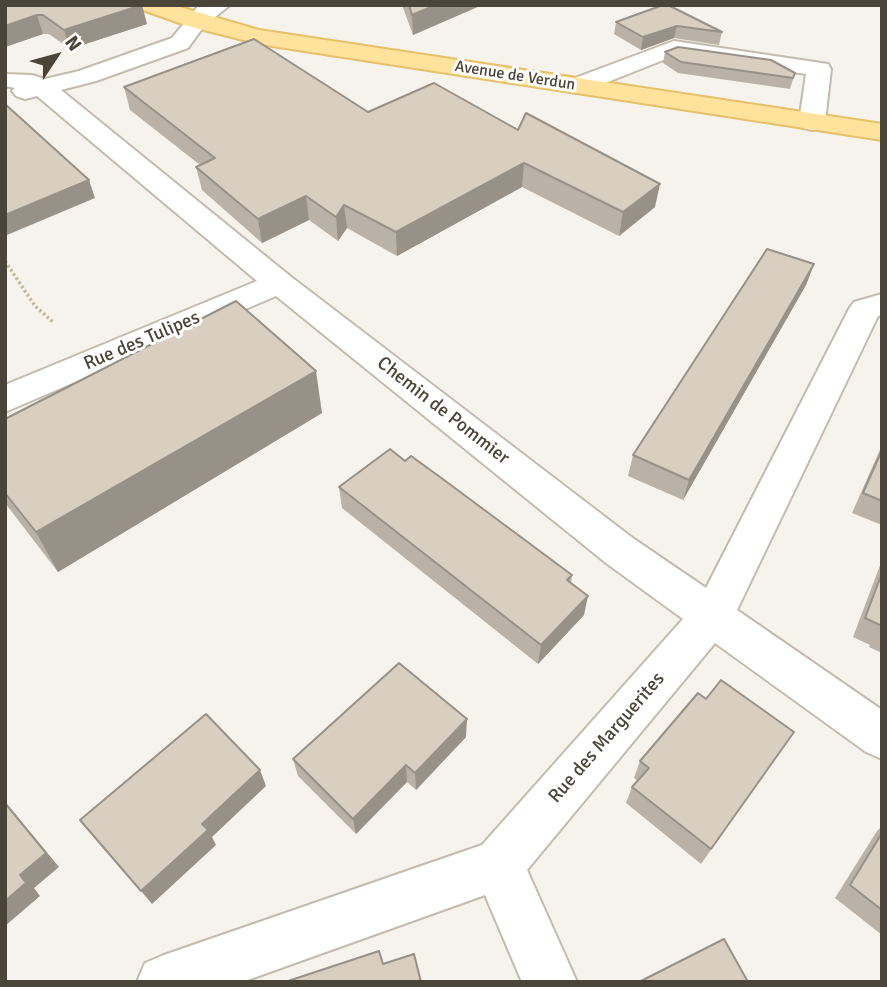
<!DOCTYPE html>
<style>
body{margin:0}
#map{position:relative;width:887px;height:987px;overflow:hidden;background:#f6f3ec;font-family:Signika,sans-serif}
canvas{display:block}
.frame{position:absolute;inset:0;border:7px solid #4b4439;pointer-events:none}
.north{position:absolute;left:21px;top:21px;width:70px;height:70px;-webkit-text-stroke:5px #fff;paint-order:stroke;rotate:54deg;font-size:19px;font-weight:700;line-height:28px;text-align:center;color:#4b4439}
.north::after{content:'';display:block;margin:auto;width:24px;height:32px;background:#4b4439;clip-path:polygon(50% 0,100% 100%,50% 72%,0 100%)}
</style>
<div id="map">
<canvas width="887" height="987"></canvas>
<div class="frame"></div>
<div class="north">N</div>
</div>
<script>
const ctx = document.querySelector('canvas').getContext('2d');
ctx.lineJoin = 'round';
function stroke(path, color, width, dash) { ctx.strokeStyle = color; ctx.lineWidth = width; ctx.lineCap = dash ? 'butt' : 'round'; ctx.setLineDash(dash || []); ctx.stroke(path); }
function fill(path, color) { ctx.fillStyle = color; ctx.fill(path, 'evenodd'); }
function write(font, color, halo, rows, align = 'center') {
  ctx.font = font + ' Signika,sans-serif'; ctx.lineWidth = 6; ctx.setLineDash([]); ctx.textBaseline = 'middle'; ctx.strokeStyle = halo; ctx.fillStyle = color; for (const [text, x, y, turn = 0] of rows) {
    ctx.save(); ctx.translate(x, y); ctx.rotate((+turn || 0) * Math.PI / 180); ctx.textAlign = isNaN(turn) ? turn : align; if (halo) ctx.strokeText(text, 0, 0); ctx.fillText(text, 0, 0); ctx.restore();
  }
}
const path = new Path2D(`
 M5 261 35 306 53 322`);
const minor = new Path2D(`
 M199 5H230L204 26 188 48 96 81 61 90 290 276 634 539 706 588 849 309 854 302 882 294V315L878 316 737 610 882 710V759L866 752 715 643 527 870 577 982H522L485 895 242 982H137L145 963 164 955 482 845 683 619 606 563 276 296 5 412V385L257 281 37 96 25 99 16 96 12 91 15 88 5 86V74L32 75 45 79 79 71 172 38Z
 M674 41 828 64 831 69 825 122 821 128 812 130 803 128 799 122 806 74 676 55 585 91 576 93 567 91 564 86 567 81Z`);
const major = new Path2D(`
 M140 5H173L259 30 882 124V140L259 44 188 26 143 10Z`);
const wall = new Path2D(`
 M5 5 147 24 70 49 49 34H43L5 47Z
 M402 5H482L413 35Z
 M663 5 722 32 719 45 674 38 641 50 614 34 616 22Z
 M665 52 795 73 790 89 678 73 663 63Z
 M434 83 655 207 619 236 522 187 397 256 347 228 338 241 309 220 262 243 202 190 196 167 200 165 130 110 124 87 368 112Z
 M814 264 806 285 683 500 628 476 633 455Z
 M322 413 58 572 5 503V419Z
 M882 445V525L852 513Z
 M339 487 572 575 571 583 584 615 538 664 342 508Z
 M882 560V653L869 647 870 645 853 637Z
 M466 737 416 790 407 782 356 834 298 776 293 759Z
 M782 749 701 864 626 803 632 787 638 781 634 778 640 761Z
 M882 826V935L835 898 877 831Z`);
const shadedWall = new Path2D(`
 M142 5 147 24 70 49 64 30Z
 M436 5H482L413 35 412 15Z
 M37 15 43 34 5 47V26Z
 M677 26 674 38 641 50 643 37Z
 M524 163 522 187 397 256 396 232Z
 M89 180 95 198 7 235 5 231V215Z
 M660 184 655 207 619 236 623 212Z
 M306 196 309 220 262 243 258 219Z
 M344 205 347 228 338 241 336 217Z
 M814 264 806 285 683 500 689 480Z
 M316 371 322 413 58 572 36 532Z
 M588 596 584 615 538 664 541 645Z
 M467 719 466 737 416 790 415 773Z
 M406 765 407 782 356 834 353 819Z
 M260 770 266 786 212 837 216 845 152 904 141 891 202 824Z
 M5 802 59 867 34 888 40 896 5 926V901L20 875Z`);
const building = new Path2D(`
 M5 5H142L64 30 43 15H37L5 26Z
 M409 5H436L412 15Z
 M663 5H668L722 32 677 26 643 37 616 22Z
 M254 39 368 112 434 83 518 130 526 113 660 184 623 212 524 163 396 232 344 205 336 217 306 196 258 219 196 167 215 158 124 87Z
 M678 47 771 60 795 73 793 78 681 62 665 52Z
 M5 104 89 180 5 215Z
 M767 249 814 264 689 480 633 455Z
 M236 301 316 371 36 532 5 493V419Z
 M390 449 405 461 411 456 440 477 572 575 567 580 588 596 541 645 339 487Z
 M882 450V501L863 493Z
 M882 573V626L865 618Z
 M399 663 467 719 415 773 406 765 353 819 293 759Z
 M721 680 794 732 711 849 632 787 649 768 640 761 698 693 706 699Z
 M206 714 260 770 202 824 208 830 141 891 80 820Z
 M5 803 46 853 20 875 26 883 5 901Z
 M882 833V910L850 885Z
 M724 939 748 982H639Z
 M379 951 383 964 414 954 421 982H285Z`);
const farStreetnames = [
 ["Avenue de Verdun",515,76,9]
];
const streetNames = [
 ["Rue des Tulipes",142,341,-23],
 ["Chemin de Pommier",443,411,38],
 ["Rue des Marguerites",607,738,-49]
];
stroke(minor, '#c2bbae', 4);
stroke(major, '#e6c16a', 4);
stroke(path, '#c4b79f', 3.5, [2.5, 2.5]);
fill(minor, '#fff');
fill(major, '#ffe39c');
fill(wall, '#bab2a6');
fill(shadedWall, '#979187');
fill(building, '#d8cfc1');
stroke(building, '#979187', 2);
write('16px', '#4b4439', '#fff', farStreetnames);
write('19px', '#4b4439', '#fff', streetNames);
</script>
